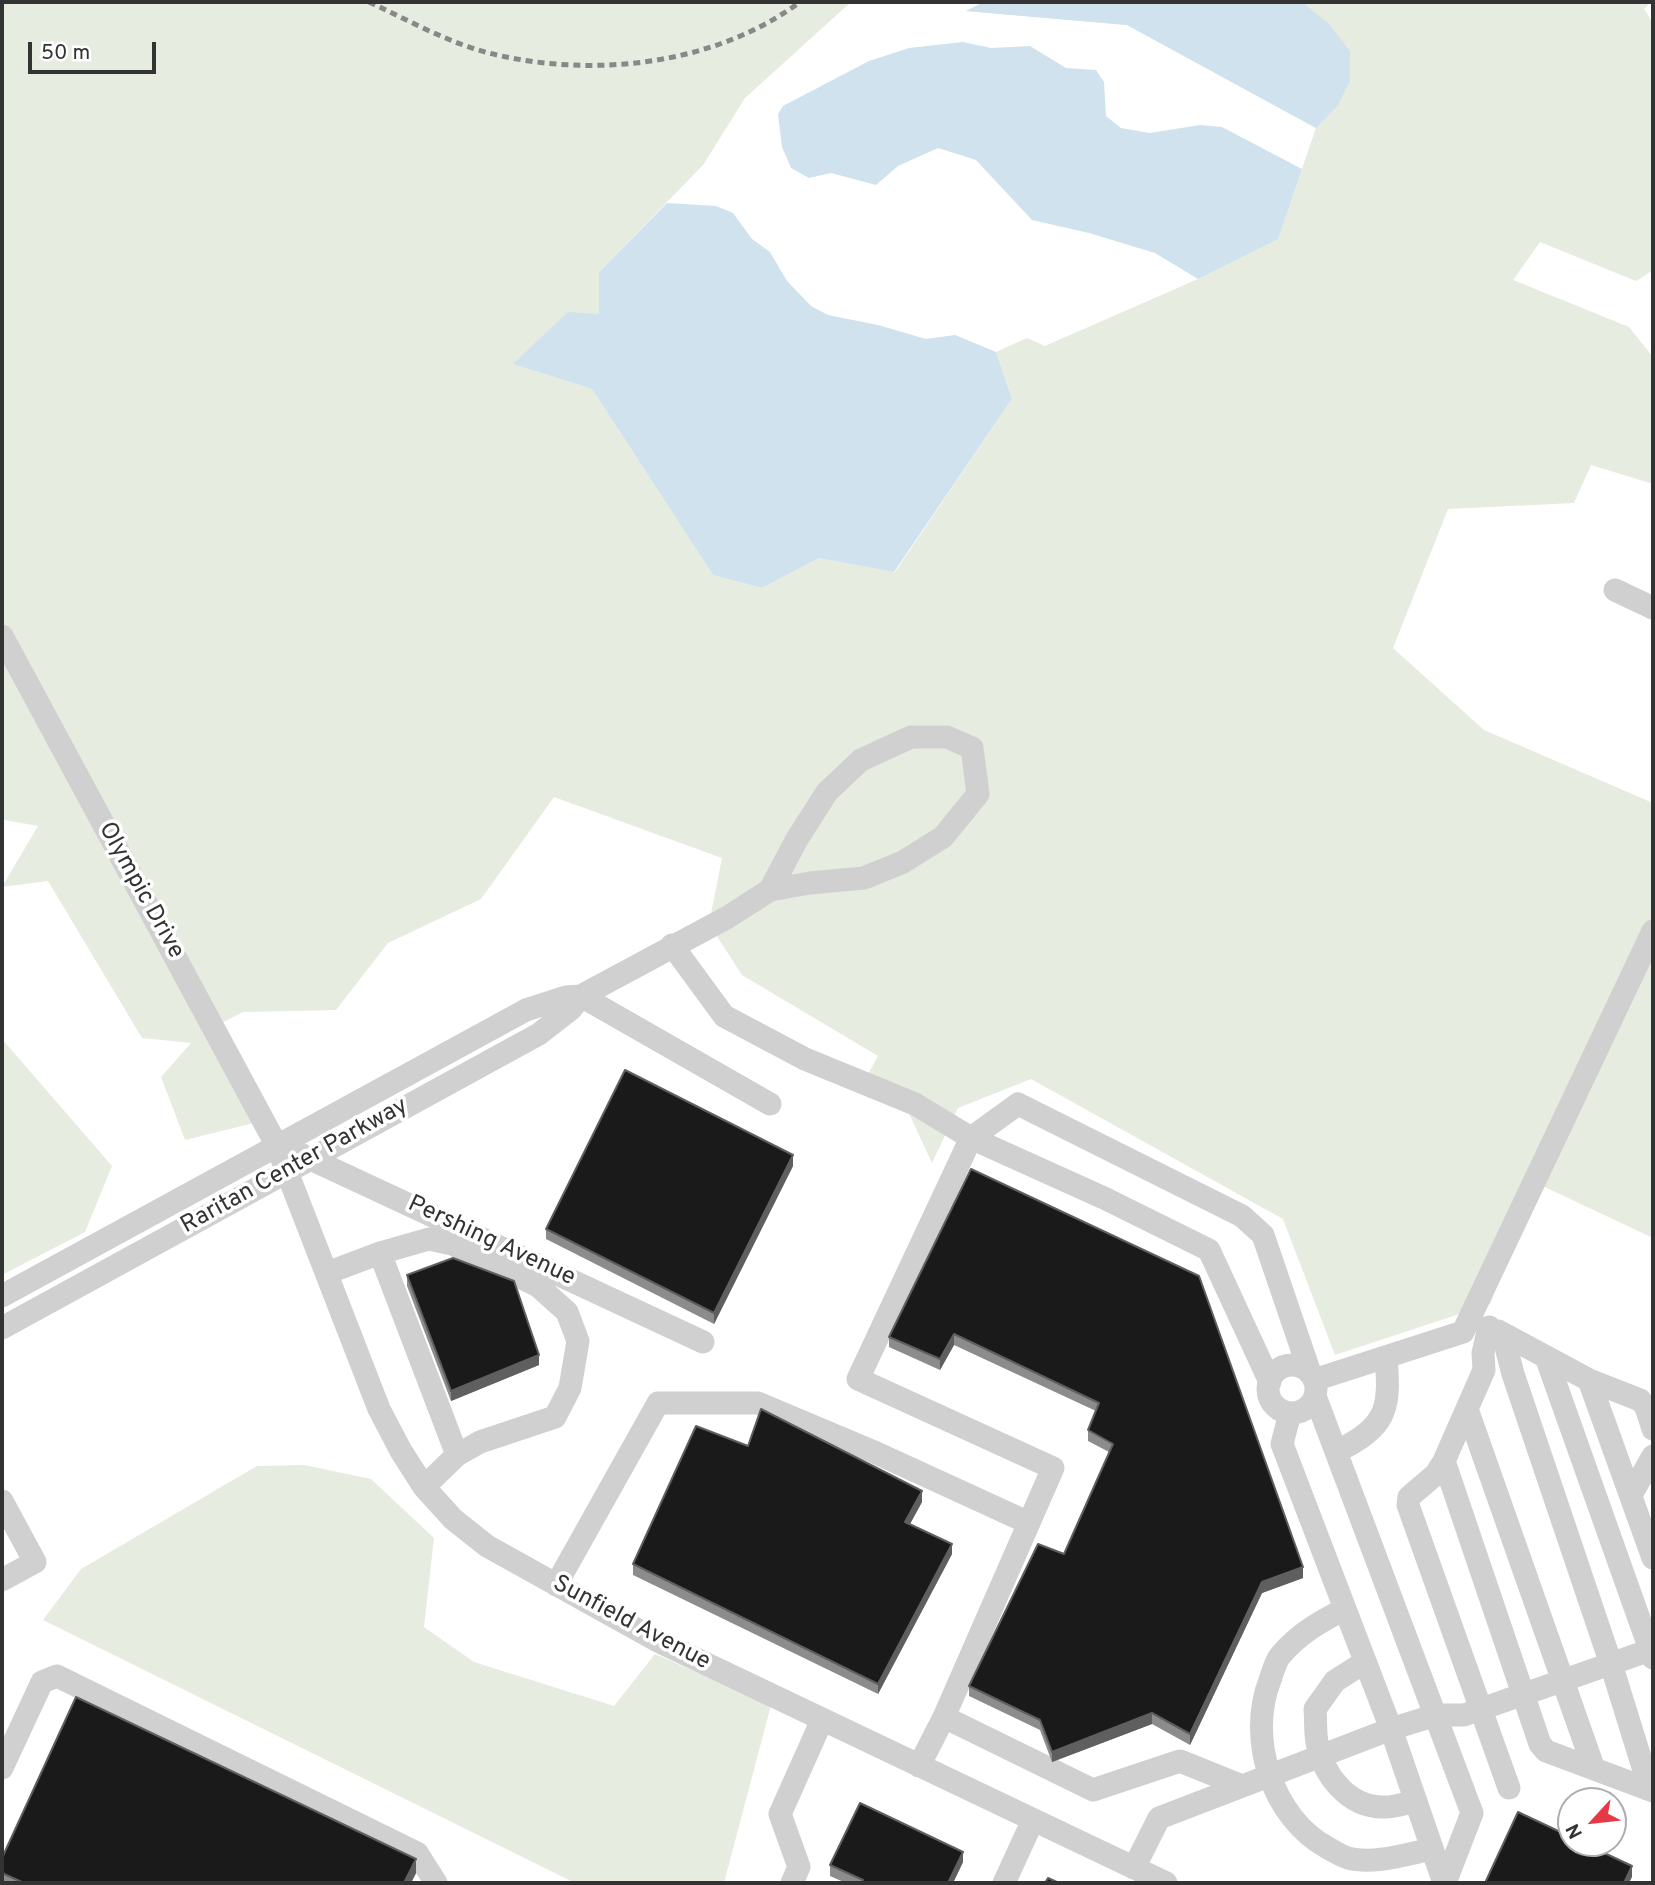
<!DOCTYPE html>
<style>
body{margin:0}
#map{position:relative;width:1655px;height:1885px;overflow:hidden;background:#fff;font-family:Overpass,sans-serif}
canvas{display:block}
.frame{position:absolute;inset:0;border:4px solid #333;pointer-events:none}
.north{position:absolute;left:1557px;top:1787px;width:70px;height:70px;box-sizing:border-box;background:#fff;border:2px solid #adadad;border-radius:50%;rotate:243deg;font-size:19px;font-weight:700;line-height:28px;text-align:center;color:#333}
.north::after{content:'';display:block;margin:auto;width:24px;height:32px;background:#e63946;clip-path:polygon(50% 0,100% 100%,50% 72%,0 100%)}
.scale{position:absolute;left:28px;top:42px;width:128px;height:32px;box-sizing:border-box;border:4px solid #333;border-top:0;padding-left:9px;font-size:21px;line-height:24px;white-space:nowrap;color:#333;-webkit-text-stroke:5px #fff;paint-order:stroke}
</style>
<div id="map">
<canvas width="1655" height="1885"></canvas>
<div class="frame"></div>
<div class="north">N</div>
<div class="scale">50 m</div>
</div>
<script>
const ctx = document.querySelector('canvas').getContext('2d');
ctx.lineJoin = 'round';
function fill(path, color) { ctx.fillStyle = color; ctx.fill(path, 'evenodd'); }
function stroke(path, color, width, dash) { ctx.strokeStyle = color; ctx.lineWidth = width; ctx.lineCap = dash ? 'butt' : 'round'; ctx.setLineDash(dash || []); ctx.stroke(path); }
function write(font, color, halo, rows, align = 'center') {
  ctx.font = font + ' Overpass,sans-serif'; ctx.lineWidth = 7; ctx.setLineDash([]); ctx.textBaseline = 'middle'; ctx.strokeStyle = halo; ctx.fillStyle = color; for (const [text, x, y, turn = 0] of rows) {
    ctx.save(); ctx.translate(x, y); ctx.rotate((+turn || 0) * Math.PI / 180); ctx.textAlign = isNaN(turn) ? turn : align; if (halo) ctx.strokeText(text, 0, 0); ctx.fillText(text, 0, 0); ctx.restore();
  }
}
const green = new Path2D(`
 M2 2H851L745 98 703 165 599 272V314L514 364 592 389 713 575 762 588 819 558 895 572 1012 399 996 352 1027 338 1045 346 1198 279 1278 238 1316 128 1127 25 966 11 984 2H1651L1644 9 1653 23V270L1636 281 1540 242 1513 280 1629 327 1653 357V484L1591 465 1574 503 1448 509 1393 648 1484 730 1653 803V1238L1534 1182 1490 1304 1335 1355 1283 1219 1031 1079 958 1108 932 1163 900 1094 861 1087 878 1056 742 975 709 924 722 858 554 797 481 899 388 943 336 1010 243 1012 221 1023 270 1119 185 1140 161 1077 191 1043 142 1038 48 881 2 887 38 826 5 820 2 816Z
 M2 1039 112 1166 85 1232 2 1275Z
 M304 1465 371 1479 434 1538 424 1627 474 1662 614 1706 655 1654 771 1705 724 1883H575L43 1620 81 1569 257 1466Z`);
const water = new Path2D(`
 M984 2H1302L1328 23 1350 51V81L1338 105 1316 128 1127 25 966 11Z
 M963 42 991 48 1030 46 1066 68 1096 70 1104 82 1106 116 1121 128 1150 133 1200 125 1222 127 1302 169 1278 239 1198 279 1155 253 1089 233 1032 220 976 160 938 148 898 166 876 185 831 173 809 178 791 168 782 147 778 114 783 106 869 61 909 48Z
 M667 203 716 206 733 213 752 239 770 252 787 281 811 306 828 315 878 325 926 339 955 335 996 352 1012 399 894 572 819 558 762 588 713 575 592 389 513 364 568 312 599 314V272Z`);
const minor = new Path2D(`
 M1615 590 1653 608
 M2 636 277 1146 379 1409 401 1451 424 1487 453 1519 487 1546 656 1640 1166 1883
 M672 945 724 1016 805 1059 915 1104 971 1138 1018 1104 1242 1216 1263 1235 1310 1373
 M581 996 770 1104
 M300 1154 703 1342
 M380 1253 457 1455
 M327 1273 380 1253 429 1239 452 1244 538 1286 567 1312 578 1341 570 1388 555 1417 480 1442 457 1455 424 1487
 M2 1296 526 1010 566 997 581 996
 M1489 1327 1483 1353 1484 1370 1444 1461 1436 1474 1409 1497 1408 1505 1509 1788
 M2 1328 539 1034 571 1009 581 996 728 917 770 890 810 883 864 878 903 862 943 837 978 794 972 748 947 737H911L861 760 827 792 797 839 770 890
 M1498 1331 1589 1380 1653 1558
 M1509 1337 1507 1351 1513 1374 1611 1664 1643 1767 1647 1789
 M1546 1357 1653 1658
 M1268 1389a24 24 0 1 1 48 0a24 24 0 1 1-48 0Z
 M1314 1380 1463 1332 1653 931
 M1589 1380 1640 1400 1646 1407 1653 1429
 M1315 1396 1472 1813 1445 1883
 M1467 1409 1594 1769
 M1290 1413 1282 1444 1391 1729 1444 1883
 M1336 1452C1385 1427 1391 1412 1386 1358
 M1444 1461 1540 1744 1546 1751 1653 1791
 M1631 1495 1653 1456
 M2 1501 35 1562 2 1580
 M556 1585 658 1403H758L872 1451 1029 1523
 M1345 1609C1321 1621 1298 1634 1280 1656 1275 1662 1273 1672 1270 1680 1247 1738 1272 1818 1328 1848 1334 1851 1341 1856 1348 1858 1373 1865 1407 1854 1432 1849
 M1365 1662 1335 1681 1315 1709C1316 1720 1315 1731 1317 1742 1323 1775 1348 1807 1383 1807 1393 1808 1406 1803 1416 1801
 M944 1717 1093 1790 1180 1761 1242 1786
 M919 1766 944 1717 1053 1468 858 1379 971 1138 1104 1198 1209 1250 1270 1382
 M2 1768 42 1682 57 1676 417 1853 436 1883
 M1134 1868 1159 1818 1391 1729 1436 1715H1464L1653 1649
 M792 1883 799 1867 780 1814 822 1720
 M1004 1883 1033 1820`);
const rail = new Path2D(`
 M369 2C410 21 452 45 497 55 598 78 716 64 800 2`);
const wall = new Path2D(`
 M793 1166 714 1324 546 1239V1229Z
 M971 1169 1303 1578 1262 1593 1190 1745 1152 1724 1052 1762 1040 1730 969 1696V1686L1064 1554 1109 1452 1088 1441V1430L1096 1411 954 1345 940 1370 889 1347V1337Z
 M407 1275 539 1365 451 1401 407 1286Z
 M748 1446 922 1502 910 1524 952 1554 878 1694 633 1575V1564Z
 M2 1858 416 1873 411 1883H2Z
 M963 1862 953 1883H846L830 1876V1865Z`);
const shadedWall = new Path2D(`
 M793 1155V1166L714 1324V1313Z
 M954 1334V1345L940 1370V1359Z
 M539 1355V1365L451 1401V1391Z
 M922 1491V1502L905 1533V1522Z
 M952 1544V1554L878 1694V1684Z
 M1303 1567V1578L1262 1593 1190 1745V1734L1262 1582Z
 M1152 1713V1724L1052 1762V1752Z
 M963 1852V1862L953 1883H948Z
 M416 1859V1873L411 1883H404Z
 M1632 1866V1877L1629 1883H1624Z`);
const building = new Path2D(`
 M625 1070 793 1155 714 1313 546 1229Z
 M971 1169 1199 1276 1303 1567 1262 1582 1190 1734 1152 1713 1052 1752 1040 1720 969 1686 1038 1544 1064 1554 1113 1444 1088 1430 1099 1403 954 1334 940 1359 889 1337Z
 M453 1258 514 1281 539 1355 451 1391 407 1275Z
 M761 1409 922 1491 905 1522 952 1544 878 1684 633 1564 696 1426 748 1446Z
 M76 1697 416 1859 404 1883H24L4 1874 2 1869V1858Z
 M860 1803 963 1852 948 1883H861L863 1880 830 1865Z
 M1518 1812 1571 1837V1843H1583L1632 1866 1624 1883H1485Z
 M1048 1878 1059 1883H1045Z`);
const streetNames = [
 ["Olympic Drive",140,891,61],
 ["Raritan Center Parkway",295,1167,-29],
 ["Pershing Avenue",491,1242,25],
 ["Sunfield Avenue",631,1624,28]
];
fill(green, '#e6ecdf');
fill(water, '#cfe2ee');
stroke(minor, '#d0d0d0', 23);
stroke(rail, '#888', 5, [7, 5]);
fill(wall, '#8c8c8c');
fill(shadedWall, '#5f5f5f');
fill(building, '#1a1a1a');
stroke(building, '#5f5f5f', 2);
write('24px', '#333', '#fff', streetNames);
</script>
